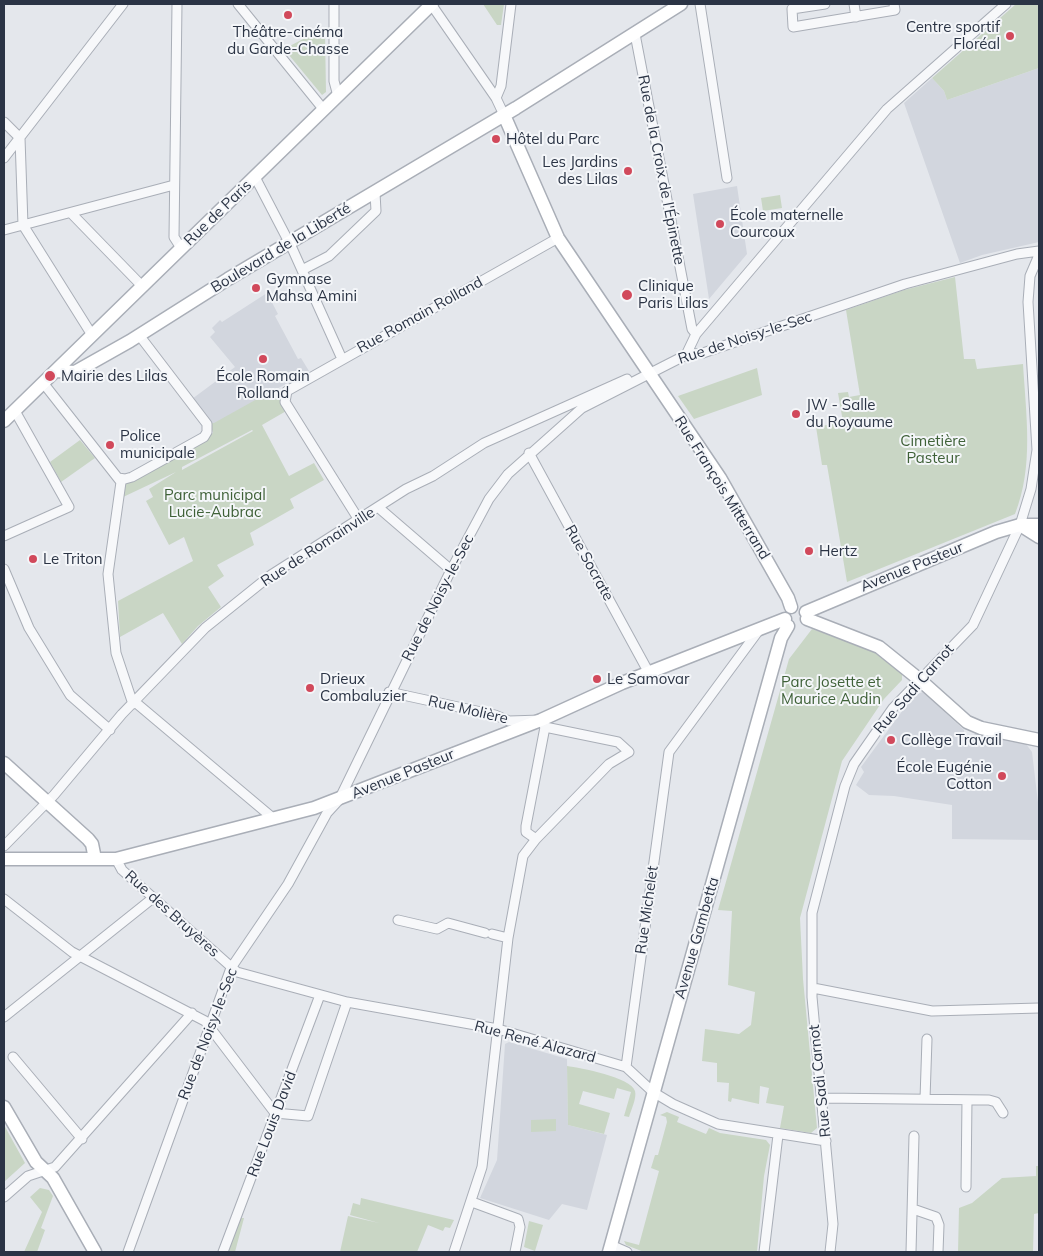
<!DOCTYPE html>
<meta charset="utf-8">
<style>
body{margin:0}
#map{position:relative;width:1043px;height:1256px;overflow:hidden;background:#e4e7ec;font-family:Mulish,sans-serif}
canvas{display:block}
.frame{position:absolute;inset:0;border:5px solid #2b3445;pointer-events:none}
</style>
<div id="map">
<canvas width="1043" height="1256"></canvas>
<div class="frame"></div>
</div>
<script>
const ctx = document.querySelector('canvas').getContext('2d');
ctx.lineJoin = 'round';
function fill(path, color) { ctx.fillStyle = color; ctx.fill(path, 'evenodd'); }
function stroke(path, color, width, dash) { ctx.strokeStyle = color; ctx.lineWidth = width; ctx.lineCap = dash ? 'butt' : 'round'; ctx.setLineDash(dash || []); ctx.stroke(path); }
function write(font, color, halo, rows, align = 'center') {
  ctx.font = font + ' Mulish,sans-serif'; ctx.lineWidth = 4; ctx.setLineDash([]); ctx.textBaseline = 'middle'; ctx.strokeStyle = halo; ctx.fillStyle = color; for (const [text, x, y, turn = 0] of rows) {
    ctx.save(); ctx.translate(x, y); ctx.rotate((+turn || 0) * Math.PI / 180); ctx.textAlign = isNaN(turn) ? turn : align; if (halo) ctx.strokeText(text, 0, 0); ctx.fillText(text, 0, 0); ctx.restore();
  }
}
const built = new Path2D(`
 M1039 68V242L982 255 960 263 904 103 932 78 944 91 947 100Z
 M737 186 747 254 709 299 693 194Z
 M267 293 278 314 275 316 298 359 301 358 309 371 214 424 210 423 192 399 235 367 210 337 215 332 212 328 220 320 222 322Z
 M923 692 964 730V733L973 739 975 733 1026 744 1032 752 1039 811V840L952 839V805L894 796 869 795 856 785 864 772 861 767 903 710 915 695Z
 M509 1042 567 1059 568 1125 607 1135 587 1210 562 1204 549 1220 480 1198 497 1160 505 1044Z`);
const green = new Path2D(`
 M483 4H504L501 25H497Z
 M1016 4H1039V68L947 100 944 91 932 78Z
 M325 33 326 92 322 95 284 49 305 38Z
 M780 195 782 208 763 211 761 198Z
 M955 277 964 359H975L977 369 1023 364C1026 415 1034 466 1015 514L847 582 827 465H822L816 427 843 422 838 393 848 392 849 397 860 395 846 310 904 290Z
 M757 368 762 395 694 419 678 396Z
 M275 389 288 410 262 425 289 476 314 463 324 480 290 499 294 508 250 533 254 545 217 565 224 576 208 587 221 607 198 626 182 644 163 613 120 637 118 601 193 561 184 537 169 545 146 501 153 497 149 489 176 472 121 498 123 483 213 433 210 423H214ZM252 430 253 431 182 470V467Z
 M80 440 95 458 61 482 50 462Z
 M812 629 869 648 902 674V680L884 699 842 761 800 918 803 979 817 1128 811 1133 780 1128 784 1106 766 1103 769 1088 760 1086 759 1104 732 1098 731 1102 728 1101 729 1083 717 1082V1063L702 1061 705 1029 739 1034 751 1025 755 992 728 985 732 911 718 910 789 659Z
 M567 1066C580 1068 631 1077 635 1091 637 1098 631 1110 629 1117L624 1116 631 1092 617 1088 614 1099 583 1091 579 1104 610 1113 604 1134 568 1125Z
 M667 1112 679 1117 677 1122 706 1134 709 1128 720 1133 766 1140 770 1145 764 1176 757 1252H644L626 1245 624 1241 639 1245 659 1171 651 1168 655 1155H658L667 1122 666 1117 660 1115Z
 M556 1119V1131L531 1132V1120Z
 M4 1125 25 1163 4 1182Z
 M1036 1166H1039V1213L1034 1214 1033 1252H958L959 1208 972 1203 1002 1178 1036 1176Z
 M40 1188 49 1190 53 1196 41 1228 45 1230 37 1252H24L42 1212 30 1197Z
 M361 1198 454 1220 450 1228 445 1227 443 1231 428 1225 417 1252H340L348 1216 379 1223 350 1215 353 1203 360 1205Z
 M241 1218H244L235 1252H228Z
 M529 1221 543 1225 535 1251 524 1247Z`);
const street = new Path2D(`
 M177 4 174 237 181 248
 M238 4 324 110
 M334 4V81L338 96
 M431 4 496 98 504 115
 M700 4 727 178
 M825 4 792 9 793 27 895 10 894 4
 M854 4 856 17
 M635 34 692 329 696 334
 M496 98 501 86 511 4
 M4 122 20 138 23 225 92 335
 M4 158 123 4
 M255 177 292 248 342 359
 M71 213 142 286
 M4 230 174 185
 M302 270 329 256 376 211 375 193
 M686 355 696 334 887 109 1006 4
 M44 384 121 482 108 574 116 653 133 704
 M529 453 649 673
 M118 478 125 479 132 477 204 437 207 432V424L139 335
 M379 508 451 570
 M359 520 285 402 287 391 558 238
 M4 536 69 507 15 411
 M4 569 29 628 70 695 110 730
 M389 692 495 715 509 721 541 720 545 727 618 742 629 752 609 764 536 839 523 856 508 938 482 1167 454 1252
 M135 702 274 819
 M536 839 526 832V826L545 727
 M4 846 54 795 122 714 205 628 271 575 406 489 433 476 484 443 627 379
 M116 859 122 870 237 972 347 1002 498 1029 626 1067 653 1092 673 1104 718 1124 826 1141
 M4 899 72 952 205 1021 275 1113 308 1116 347 1002
 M398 920 437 929 448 923 485 933
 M492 934 508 938
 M813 988 932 1011 1039 1008
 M4 1017 153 898
 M13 1057 82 1139
 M626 1067 669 752 759 630
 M822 1098 989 1100 996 1102 1003 1113
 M925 1099 927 1039
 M966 1187 967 1100
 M4 1197 28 1176 55 1167 192 1013
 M472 1202 518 1219 520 1227 515 1252
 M913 1209 936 1217 939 1225 938 1252
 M611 1245 627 1252
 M128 1252 231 968 288 884 327 813 339 800 451 570 489 499 508 474 582 408 686 355 703 353 905 284 1017 254 1039 251
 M223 1252 320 995
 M764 1252 778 1135
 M830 1252 833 1224 812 997V913L845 786 854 764 893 708 973 625 1020 525 1031 489 1037 450 1028 302 1030 276 1039 255
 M911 1252 914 1136`);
const secondary = new Path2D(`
 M504 115 558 238 720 478 788 598 791 607
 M57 371 75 372 130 341 228 279 516 108 681 4
 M4 421 432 4
 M1020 525 1039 537
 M806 612 996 532 1020 525H1039
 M807 619 879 647 920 680 967 722 981 728 1039 740
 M4 763 88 839 92 844 95 859
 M4 859H116L314 808 541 720 622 683 785 619
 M4 1107 36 1162 53 1178 95 1252
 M609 1252 781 638 788 626`);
const markers = [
 [288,15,5,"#d1495b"],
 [1010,36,5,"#d1495b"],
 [496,139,5,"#d1495b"],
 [628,171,5,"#d1495b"],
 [720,224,5,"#d1495b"],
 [256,288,5,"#d1495b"],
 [627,295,6,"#d1495b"],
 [263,359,5,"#d1495b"],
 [50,376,6,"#d1495b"],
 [796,414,5,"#d1495b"],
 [110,445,5,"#d1495b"],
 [809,551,5,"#d1495b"],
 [33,559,5,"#d1495b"],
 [597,679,5,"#d1495b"],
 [310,688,5,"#d1495b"],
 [891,740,5,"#d1495b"],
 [1002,776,5,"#d1495b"]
];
const poiNames = [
 ["Centre sportif",1000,27,"right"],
 ["Floréal",1000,44,"right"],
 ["Théâtre-cinéma",288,32,"center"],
 ["du Garde-Chasse",288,49,"center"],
 ["Hôtel du Parc",506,139],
 ["Les Jardins",618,162,"right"],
 ["des Lilas",618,179,"right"],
 ["École maternelle",730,215],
 ["Courcoux",730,232],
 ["Gymnase",266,279],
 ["Mahsa Amini",266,296],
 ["Clinique",638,286],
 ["Paris Lilas",638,303],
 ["Mairie des Lilas",61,376],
 ["École Romain",263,376,"center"],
 ["Rolland",263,393,"center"],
 ["JW - Salle",806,405],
 ["du Royaume",806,422],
 ["Police",120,436],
 ["municipale",120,453],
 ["Hertz",819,551],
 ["Le Triton",43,559],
 ["Drieux",320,679],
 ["Combaluzier",320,696],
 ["Le Samovar",607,679],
 ["Collège Travail",901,740],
 ["École Eugénie",992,767,"right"],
 ["Cotton",992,784,"right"]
];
const streetNames = [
 ["Rue de la Croix de l'Épinette",661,170,79],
 ["Rue de Paris",218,213,-44],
 ["Boulevard de la Liberté",281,248,-31],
 ["Rue Romain Rolland",420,315,-29],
 ["Rue de Noisy-le-Sec",745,338,-18],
 ["Rue François Mitterrand",722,488,58],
 ["Rue de Romainville",318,547,-33],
 ["Rue Socrate",589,563,61],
 ["Avenue Pasteur",912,567,-22],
 ["Rue de Noisy-le-Sec",438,598,-63],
 ["Rue Sadi Carnot",914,689,-49],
 ["Rue Molière",468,710,13],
 ["Avenue Pasteur",403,774,-22],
 ["Rue Michelet",647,910,-82],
 ["Rue des Bruyères",172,914,42],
 ["Avenue Gambetta",697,938,-74],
 ["Rue de Noisy-le-Sec",208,1034,-69],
 ["Rue René Alazard",535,1042,15],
 ["Rue Sadi Carnot",820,1081,-96],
 ["Rue Louis David",272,1124,-69]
];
const parkNames = [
 ["Cimetière",933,441],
 ["Pasteur",933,458],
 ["Parc municipal",215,495],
 ["Lucie-Aubrac",215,512],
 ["Parc Josette et",831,682],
 ["Maurice Audin",831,699]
];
fill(built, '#d2d6de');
fill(green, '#c9d6c5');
stroke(street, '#a9aeb7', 11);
stroke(secondary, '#a9aeb7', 15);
stroke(street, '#f7f8fa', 9);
stroke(secondary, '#fff', 12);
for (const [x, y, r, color] of markers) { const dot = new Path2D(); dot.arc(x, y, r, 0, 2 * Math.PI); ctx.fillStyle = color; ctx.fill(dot); stroke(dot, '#f4f6f9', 2); }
write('15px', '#2b3445', '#f4f6f9', poiNames, 'left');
write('15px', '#2b3445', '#f4f6f9', streetNames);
write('15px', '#3f6138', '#f4f6f9', parkNames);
</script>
